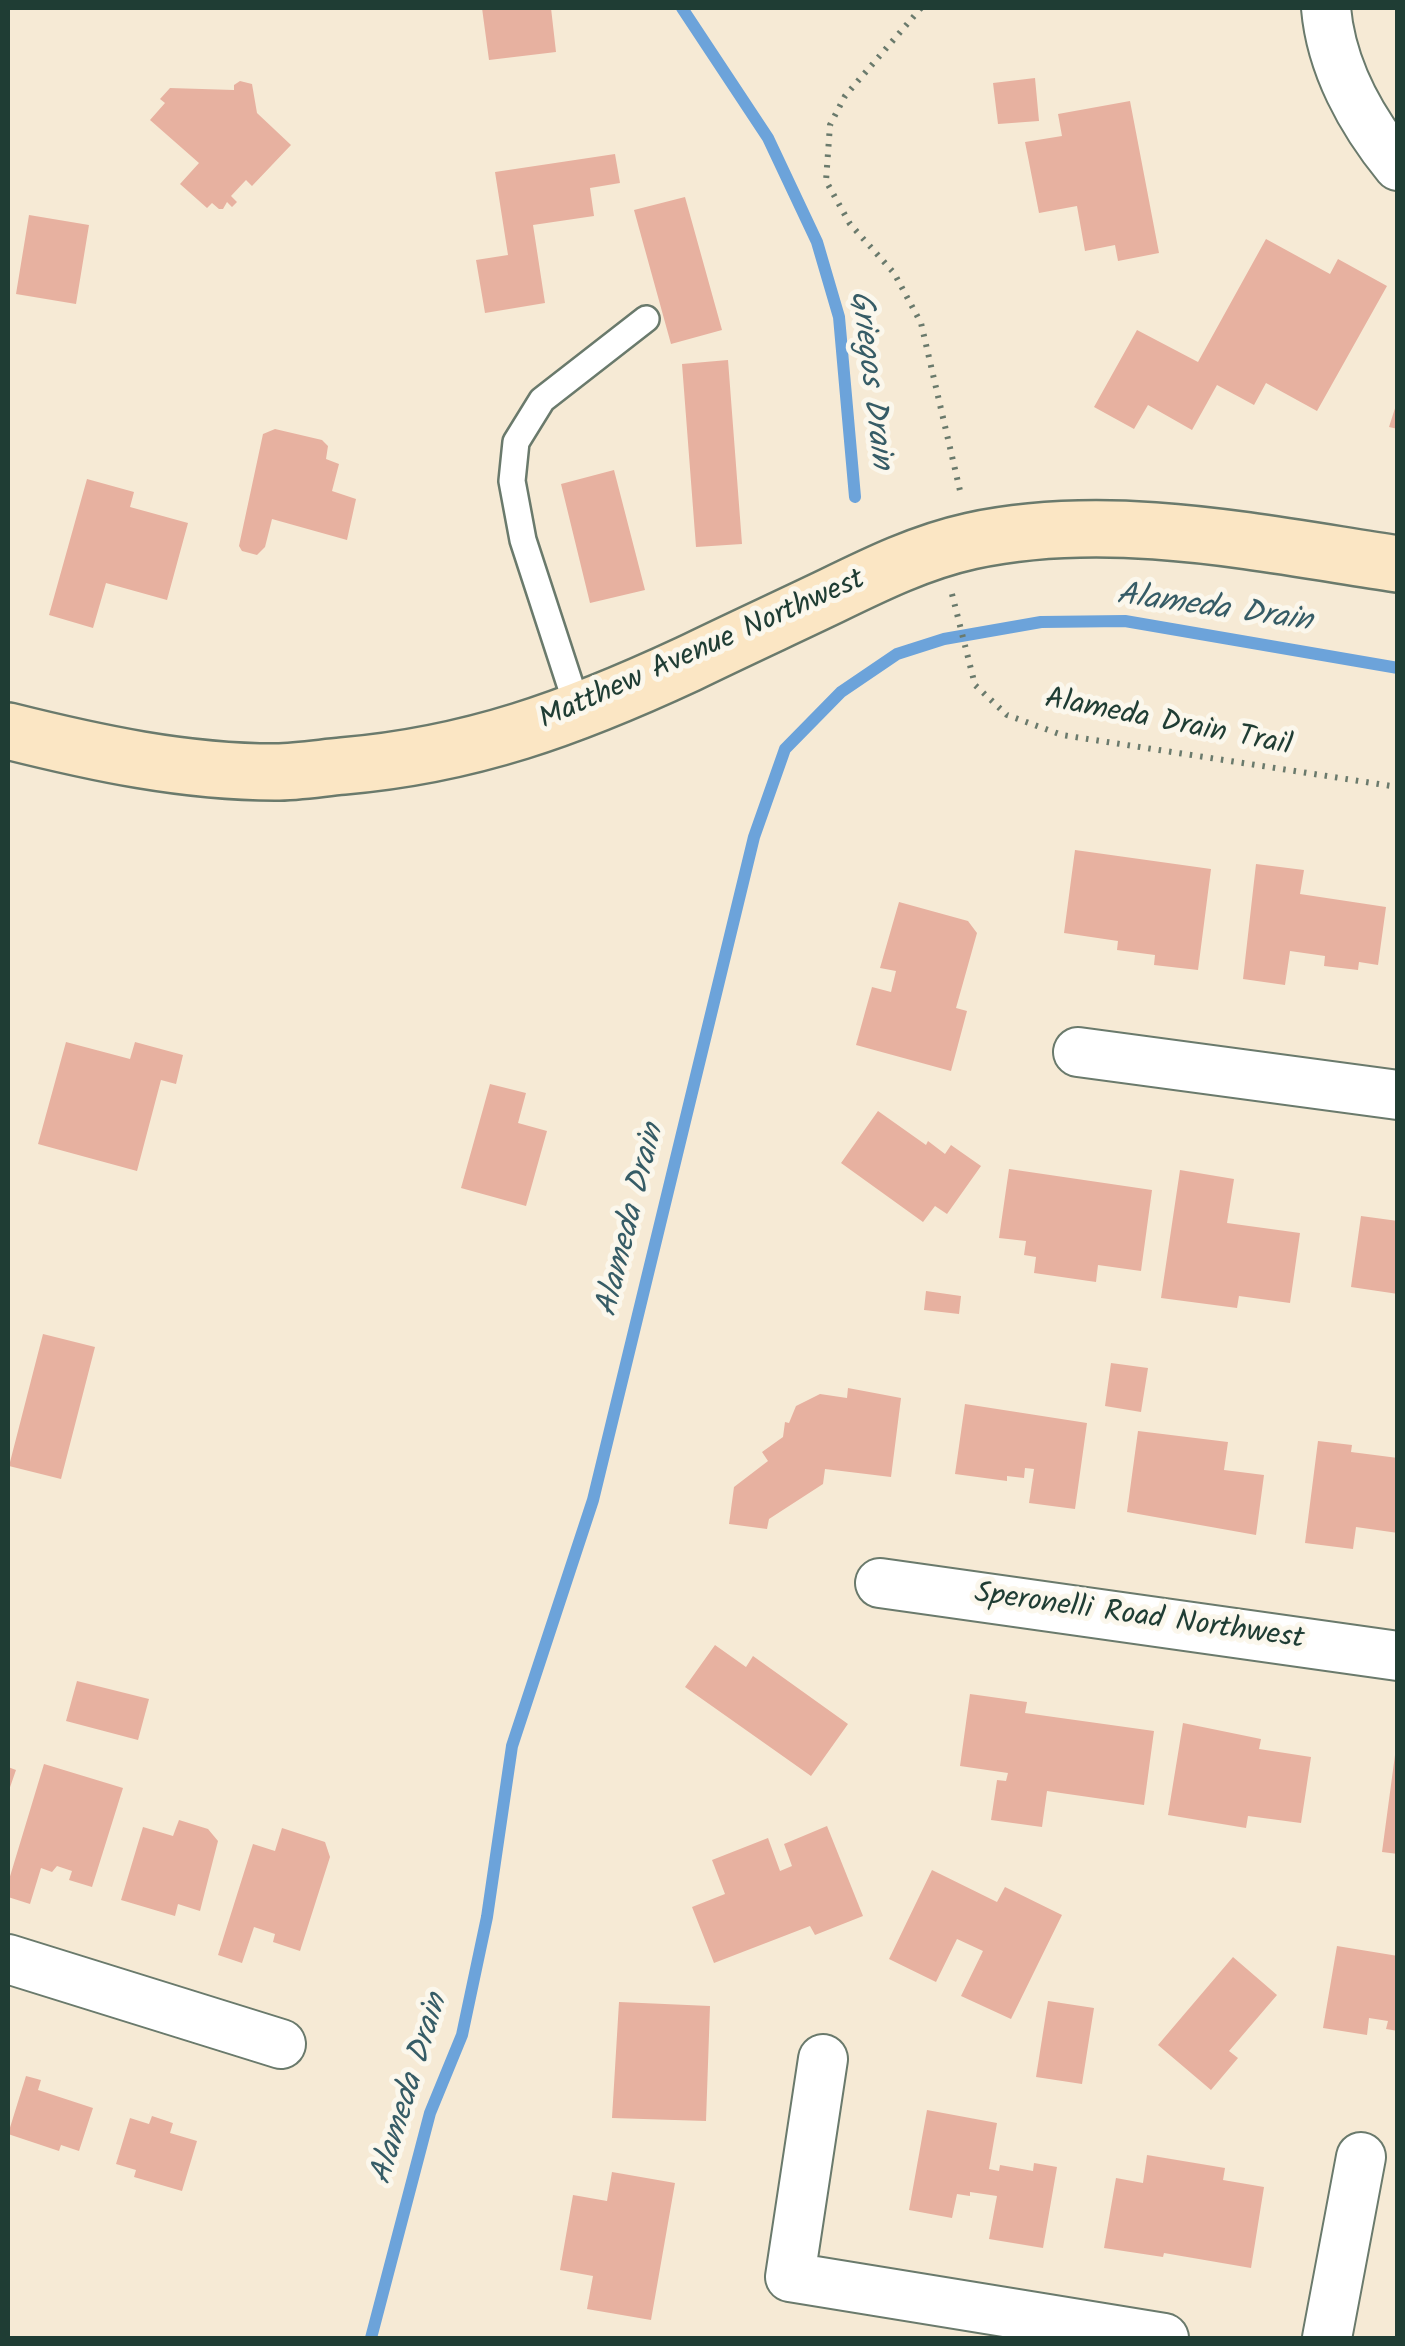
<!DOCTYPE html>
<style>
body{margin:0}
#map{position:relative;width:1405px;height:2346px;overflow:hidden;background:#f6ead5;font-family:Kalam,sans-serif}
canvas{display:block}
.frame{position:absolute;inset:0;border:10px solid #1f3d34;pointer-events:none}
</style>
<div id="map">
<canvas width="1405" height="2346"></canvas>
<div class="frame"></div>
</div>
<script>
const ctx = document.querySelector('canvas').getContext('2d');
ctx.lineJoin = 'round';
function stroke(path, color, width, dash) { ctx.strokeStyle = color; ctx.lineWidth = width; ctx.lineCap = dash ? 'butt' : 'round'; ctx.setLineDash(dash || []); ctx.stroke(path); }
function fill(path, color) { ctx.fillStyle = color; ctx.fill(path, 'evenodd'); }
function write(font, color, halo, rows, align = 'center') {
  ctx.font = font + ' Kalam,sans-serif'; ctx.lineWidth = 10; ctx.setLineDash([]); ctx.textBaseline = 'middle'; ctx.strokeStyle = halo; ctx.fillStyle = color; for (const [text, x, y, turn = 0] of rows) {
    ctx.save(); ctx.translate(x, y); ctx.rotate((+turn || 0) * Math.PI / 180); ctx.textAlign = isNaN(turn) ? turn : align; if (halo) ctx.strokeText(text, 0, 0); ctx.fillText(text, 0, 0); ctx.restore();
  }
}
const stream = new Path2D(`
 M682 8 768 138 817 242 839 317 855 497
 M371 2338 430 2113 462 2035 487 1917 512 1746 593 1500 754 837 785 749 841 692 897 654 944 639 1041 622 1125 621 1398 668`);
const building = new Path2D(`
 M482 8H551L556 52 489 60Z
 M1035 78 1039 121 998 124 993 83Z
 M240 81 252 84 257 113 291 145 252 186 246 180 231 196 237 202 232 207 227 202 223 209H219L212 203 207 208 180 184 199 163 150 120 165 103 160 99 170 88 234 90V85Z
 M1130 101 1159 253 1118 261 1115 245 1085 251 1077 206 1039 213 1025 142 1062 136 1058 114Z
 M615 154 620 183 590 188 594 216 533 225 545 303 485 313 476 260 508 255 495 172Z
 M685 197 722 330 671 344 634 210Z
 M29 215 89 225 76 304 16 294Z
 M1266 239 1330 274 1338 259 1387 286 1317 411 1266 383 1254 405 1217 385 1192 430 1148 405 1134 429 1094 407 1137 330 1198 362Z
 M728 360 742 544 696 547 682 364Z
 M1397 402H1398V429L1389 427Z
 M275 429 322 440 328 446 326 459 339 464 332 491 356 499 347 540 272 519 265 547 257 555 242 551 239 546 263 434Z
 M614 470 645 590 590 603 561 484Z
 M87 479 134 492 130 507 188 523 167 600 106 583 93 628 49 615Z
 M1075 850 1211 869 1198 970 1154 965 1155 955 1117 950 1118 941 1064 933Z
 M1256 864 1304 870 1300 894 1386 907 1378 965 1359 962 1358 970 1324 966 1325 956 1290 951 1285 985 1243 979Z
 M899 902 968 921 977 933 956 1008 967 1011 951 1071 856 1045 872 987 891 992 896 971 880 968Z
 M66 1042 130 1059 135 1042 183 1055 176 1084 161 1080 137 1171 38 1144Z
 M490 1084 526 1093 518 1123 547 1131 526 1206 461 1188Z
 M878 1111 926 1145 928 1141 945 1154 951 1145 981 1166 947 1214 935 1206 923 1222 841 1163Z
 M1009 1169 1152 1190 1141 1271 1098 1265 1096 1282 1034 1273 1036 1257 1024 1255 1026 1241 999 1238Z
 M1180 1170 1234 1179 1227 1223 1300 1233 1290 1303 1239 1296 1237 1308 1161 1298Z
 M1361 1216 1398 1221V1294L1351 1287Z
 M926 1291 961 1296 959 1314 924 1310Z
 M43 1334 95 1347 61 1479 9 1466Z
 M1111 1363 1148 1368 1141 1412 1105 1406Z
 M848 1388 901 1398 891 1477 825 1469 823 1484 769 1519 767 1529 729 1524 734 1487 768 1461 762 1452 783 1437 785 1422 789 1423 796 1406 820 1394 847 1398Z
 M965 1404 1087 1423 1075 1509 1029 1503 1034 1469 1025 1468 1024 1478 1007 1476V1481L955 1474Z
 M1138 1431 1228 1442 1224 1470 1264 1475 1256 1535 1127 1512Z
 M1318 1441 1352 1445 1351 1452 1398 1458V1533L1356 1527 1353 1549 1305 1543Z
 M715 1645 746 1667 753 1656 848 1724 811 1776 685 1687Z
 M77 1681 149 1699 138 1740 66 1721Z
 M970 1694 1027 1702 1025 1713 1154 1731 1144 1805 1047 1791 1042 1827 991 1820 997 1780 1006 1781 1008 1773 960 1766Z
 M1183 1723 1261 1739 1259 1749 1311 1757 1301 1823 1248 1816 1246 1828 1168 1815Z
 M1395 1755H1398V1854L1382 1852Z
 M44 1764 123 1788 92 1887 69 1880 72 1871 57 1866 52 1872 41 1868 30 1904 8 1897V1883Z
 M8 1767 16 1770 8 1793Z
 M179 1820 208 1829 218 1841 200 1911 178 1904 175 1916 121 1900 143 1827 173 1836Z
 M827 1826 863 1916 815 1935 810 1926 714 1963 692 1907 725 1894 712 1860 768 1838 780 1871 792 1866 784 1844Z
 M282 1828 325 1842 330 1857 300 1951 273 1942 275 1934 254 1927 242 1963 218 1955 253 1844 275 1851Z
 M932 1870 997 1902 1005 1887 1062 1915 1011 2019 961 1996 983 1951 957 1939 936 1982 889 1959Z
 M1337 1946 1398 1956V2031L1386 2029 1388 2021 1369 2018 1367 2035 1323 2028Z
 M1233 1957 1277 1995 1229 2051 1238 2058 1211 2090 1158 2045Z
 M1048 2001 1094 2008 1082 2084 1036 2077Z
 M619 2002 710 2006 706 2121 612 2118Z
 M26 2076 41 2080 38 2090 93 2108 79 2151 61 2145 59 2151 8 2134Z
 M927 2110 997 2123 989 2169 999 2171 1000 2165 1033 2171 1034 2163 1057 2167 1043 2248 989 2239 997 2196 970 2192V2196L957 2194 952 2218 909 2210Z
 M152 2116 173 2123 170 2133 197 2141 182 2191 134 2177 136 2170 116 2164 130 2118 149 2124Z
 M1147 2155 1225 2168 1223 2180 1264 2187 1251 2268 1164 2253 1163 2257 1104 2248 1116 2178 1143 2183Z
 M612 2172 675 2183 651 2320 587 2309 593 2276 560 2270 573 2195 607 2201Z`);
const path = new Path2D(`
 M921 8 845 96 830 125 826 181 850 224 894 273 921 323 961 495
 M952 594 975 685 1007 715 1062 735 1398 787`);
const lane = new Path2D(`
 M579 712 523 540 512 481 516 442 542 400 646 319`);
const street = new Path2D(`
 M1326 8C1331 66 1361 121 1398 166
 M1078 1052 1398 1095
 M880 1583 1398 1656
 M8 1959 281 2044
 M823 2059 790 2277 1164 2338
 M1327 2338 1361 2157`);
const secondary = new Path2D(`
 M8 731C96 753 184 772 275 772 298 772 321 768 343 766 471 755 572 718 688 664 735 641 783 619 831 596 876 574 921 552 971 541 1111 511 1258 543 1398 564`);
const streetNames = [
 ["Matthew Avenue Northwest",703,652,-24],
 ["Alameda Drain Trail",1168,725,11],
 ["Speronelli Road Northwest",1139,1619,8]
];
const waterNames = [
 ["Griegos Drain",868,380,83],
 ["Alameda Drain",1214,611,8],
 ["Alameda Drain",633,1221,-76],
 ["Alameda Drain",412,2090,-73]
];
stroke(stream, '#6ca3da', 12);
fill(building, '#e7b1a0');
stroke(lane, '#6a7a6c', 30);
stroke(street, '#6a7a6c', 52);
stroke(secondary, '#6a7a6c', 60);
stroke(path, '#6a7a6c', 6, [2.5, 8]);
stroke(lane, '#fff', 25);
stroke(street, '#fff', 48);
stroke(secondary, '#fbe6c4', 55);
write('30px', '#1f3d34', '#fbf7ec', streetNames);
write('italic 32px', '#365c66', '#fbf7ec', waterNames);
</script>
